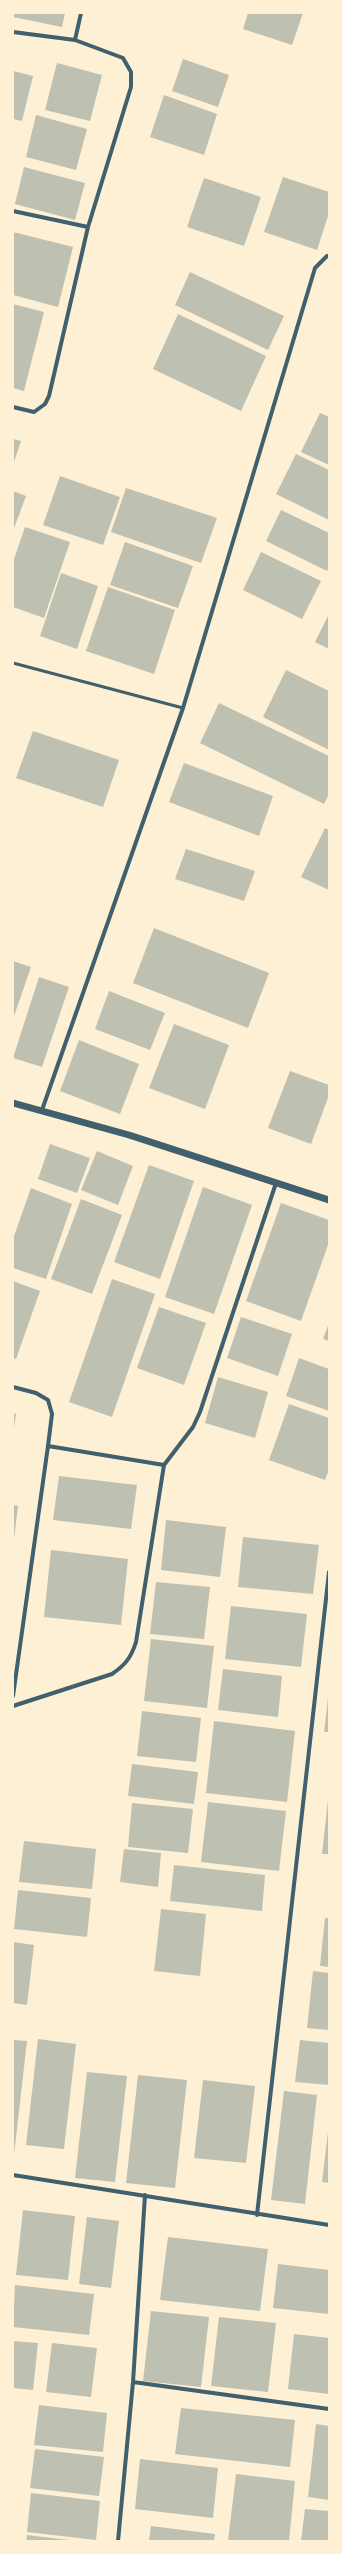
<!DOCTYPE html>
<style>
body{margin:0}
#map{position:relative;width:342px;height:2554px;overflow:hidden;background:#fdf0d5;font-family:"Space Grotesk",sans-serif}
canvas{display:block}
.frame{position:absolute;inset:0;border:14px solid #fdf0d5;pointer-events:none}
</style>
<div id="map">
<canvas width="342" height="2554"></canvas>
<div class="frame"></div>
</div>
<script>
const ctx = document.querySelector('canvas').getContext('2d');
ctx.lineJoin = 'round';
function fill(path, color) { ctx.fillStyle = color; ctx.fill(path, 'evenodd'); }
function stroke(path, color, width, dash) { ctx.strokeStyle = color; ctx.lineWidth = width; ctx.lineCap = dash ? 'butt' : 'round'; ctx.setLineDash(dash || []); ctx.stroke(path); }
const building = new Path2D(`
 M13 13H65L62 27 13 17Z
 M248 13H303L292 45 243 29Z
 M183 59 229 75 218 107 172 91Z
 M57 63 102 75 90 121 45 110Z
 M13 71 33 76 22 121 13 119Z
 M164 95 217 114 204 155 150 137Z
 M36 115 87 129 76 170 26 157Z
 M24 167 85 183 75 220 15 204Z
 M283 177 329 192V213L317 250 264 232Z
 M204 178 261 197 244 246 187 227Z
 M13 232 73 247 58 307 13 295Z
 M190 272 284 316 268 350 175 305Z
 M13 304 44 312 24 391 13 388Z
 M178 314 266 356 241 411 153 369Z
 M320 413 329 417V465L301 452Z
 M13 439 21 441 13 465Z
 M296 454 329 470V520L276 494Z
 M60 476 120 497 103 545 43 525Z
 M126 488 217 518 201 563 111 532Z
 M13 491 26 496 13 531Z
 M281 510 329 533V566L327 571 266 541Z
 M25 527 70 542 44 618 13 607V562Z
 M125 542 193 566 178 608 110 585Z
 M261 552 321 581 302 619 243 590Z
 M61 573 98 586 77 649 40 636Z
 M108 587 175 610 154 674 86 651Z
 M329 614V649L315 642Z
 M286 670 329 691V750L263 717Z
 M219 703 329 756V794L324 804 200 743Z
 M33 731 119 760 103 807 16 778Z
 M184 763 273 796 259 836 169 802Z
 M325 828 329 830V890L301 877Z
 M186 849 255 871 244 901 175 879Z
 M154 928 269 973 248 1028 133 983Z
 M13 961 31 967 13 1019Z
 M39 977 69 987 42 1067 13 1058Z
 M109 991 165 1013 150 1050 95 1029Z
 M174 1024 229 1045 205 1109 149 1088Z
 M79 1040 139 1064 120 1114 60 1091Z
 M290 1071 329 1085V1095L311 1144 268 1128Z
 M50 1144 90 1158 77 1193 38 1179Z
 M97 1151 133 1166 118 1205 81 1190Z
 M149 1165 194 1181 160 1279 114 1262Z
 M203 1187 252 1205 214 1314 165 1297Z
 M31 1188 72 1204 46 1279 13 1268V1239Z
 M81 1199 122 1215 92 1294 51 1279Z
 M281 1203 329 1220V1242L301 1321 246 1301Z
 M112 1279 155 1294 112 1417 69 1402Z
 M13 1281 40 1291 16 1359 13 1358Z
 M159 1307 206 1323 184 1385 137 1368Z
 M241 1317 292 1334 278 1376 227 1358Z
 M329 1323V1341L323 1339Z
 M299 1358 329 1369V1411L286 1396Z
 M218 1377 268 1392 255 1438 205 1423Z
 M289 1404 329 1418V1470L325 1480 269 1460Z
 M13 1413 16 1414 14 1428H13Z
 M59 1476 137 1485 131 1529 53 1520Z
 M13 1505 18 1506 14 1539H13Z
 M166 1520 226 1527 220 1577 161 1570Z
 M243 1537 319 1545 313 1594 238 1587Z
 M51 1550 128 1559 121 1625 44 1617Z
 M156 1582 210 1587 204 1639 150 1634Z
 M231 1606 307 1614 301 1667 225 1659Z
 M151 1639 214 1646 207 1708 144 1701Z
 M223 1669 282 1676 278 1717 218 1710Z
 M328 1698H329V1732H324Z
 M142 1711 201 1718 196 1762 137 1756Z
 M214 1721 295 1731 287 1802 206 1793Z
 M132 1764 198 1772 194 1804 128 1796Z
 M328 1800H329V1854H322Z
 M208 1802 286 1811 279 1871 201 1862Z
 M132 1803 193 1809 188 1853 128 1847Z
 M24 1841 96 1849 92 1889 19 1882Z
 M124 1849 161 1853 158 1887 120 1882Z
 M174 1865 265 1875 262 1911 170 1901Z
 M18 1890 91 1898 87 1937 14 1929Z
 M161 1909 206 1914 200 1976 154 1971Z
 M325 1918H329V1967L320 1966Z
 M13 1942 34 1945 27 2005 13 2003Z
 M313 1971 329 1973V2030L307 2028Z
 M38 2039 76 2044 64 2149 26 2145Z
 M13 2040 27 2041 14 2155H13Z
 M300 2040 329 2043V2085L295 2082Z
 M87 2072 127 2076 115 2182 75 2178Z
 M138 2075 187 2080 175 2188 126 2183Z
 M203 2080 255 2086 246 2163 194 2158Z
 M284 2091 317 2095 305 2204 271 2200Z
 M328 2132H329V2183L322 2182Z
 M23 2210 75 2216 68 2280 16 2275Z
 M87 2217 119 2221 111 2288 79 2284Z
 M168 2237 268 2249 260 2311 160 2300Z
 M278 2264 329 2270V2314L273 2308Z
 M15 2285 94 2294 89 2335 13 2327Z
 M151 2311 209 2317 201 2387 143 2381Z
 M219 2317 276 2323 268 2392 211 2386Z
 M294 2334 329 2338V2394L288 2389Z
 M13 2341 38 2343 33 2390 13 2388Z
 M52 2343 97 2348 91 2397 46 2392Z
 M39 2405 107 2413 103 2452 34 2445Z
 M181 2408 295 2420 290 2467 175 2454Z
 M316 2424 329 2426V2500L308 2497Z
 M35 2449 104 2457 99 2496 30 2488Z
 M140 2459 218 2468 213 2518 135 2509Z
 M236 2474 295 2481 289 2541H228Z
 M31 2493 100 2501 96 2540 27 2532Z
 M305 2509 329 2511V2541H301Z
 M151 2526 215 2534 214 2541H149Z
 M27 2535 69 2540V2541H26Z`);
const service = new Path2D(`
 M13 663 183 708`);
const minor = new Path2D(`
 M13 32 75 40 81 13
 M13 211 88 227
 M13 407 34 412 45 404 49 396 88 227 131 87V72L123 58 75 40
 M42 1110 183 708 315 268 327 256H329
 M13 1387 36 1393 48 1400 52 1414 48 1446
 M13 1696 48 1446 164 1465
 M13 1706 112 1674C125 1665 131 1658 136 1642L164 1465 193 1427 200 1412 276 1183
 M13 2175 329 2225
 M257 2215 329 1572
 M133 2382 329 2409
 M118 2541 133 2382 145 2195`);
const tertiary = new Path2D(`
 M13 1103 129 1135 329 1200`);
fill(building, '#bec0b2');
stroke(service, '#3f606c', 3);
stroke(minor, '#3f606c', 4);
stroke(tertiary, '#3f606c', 7);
</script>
